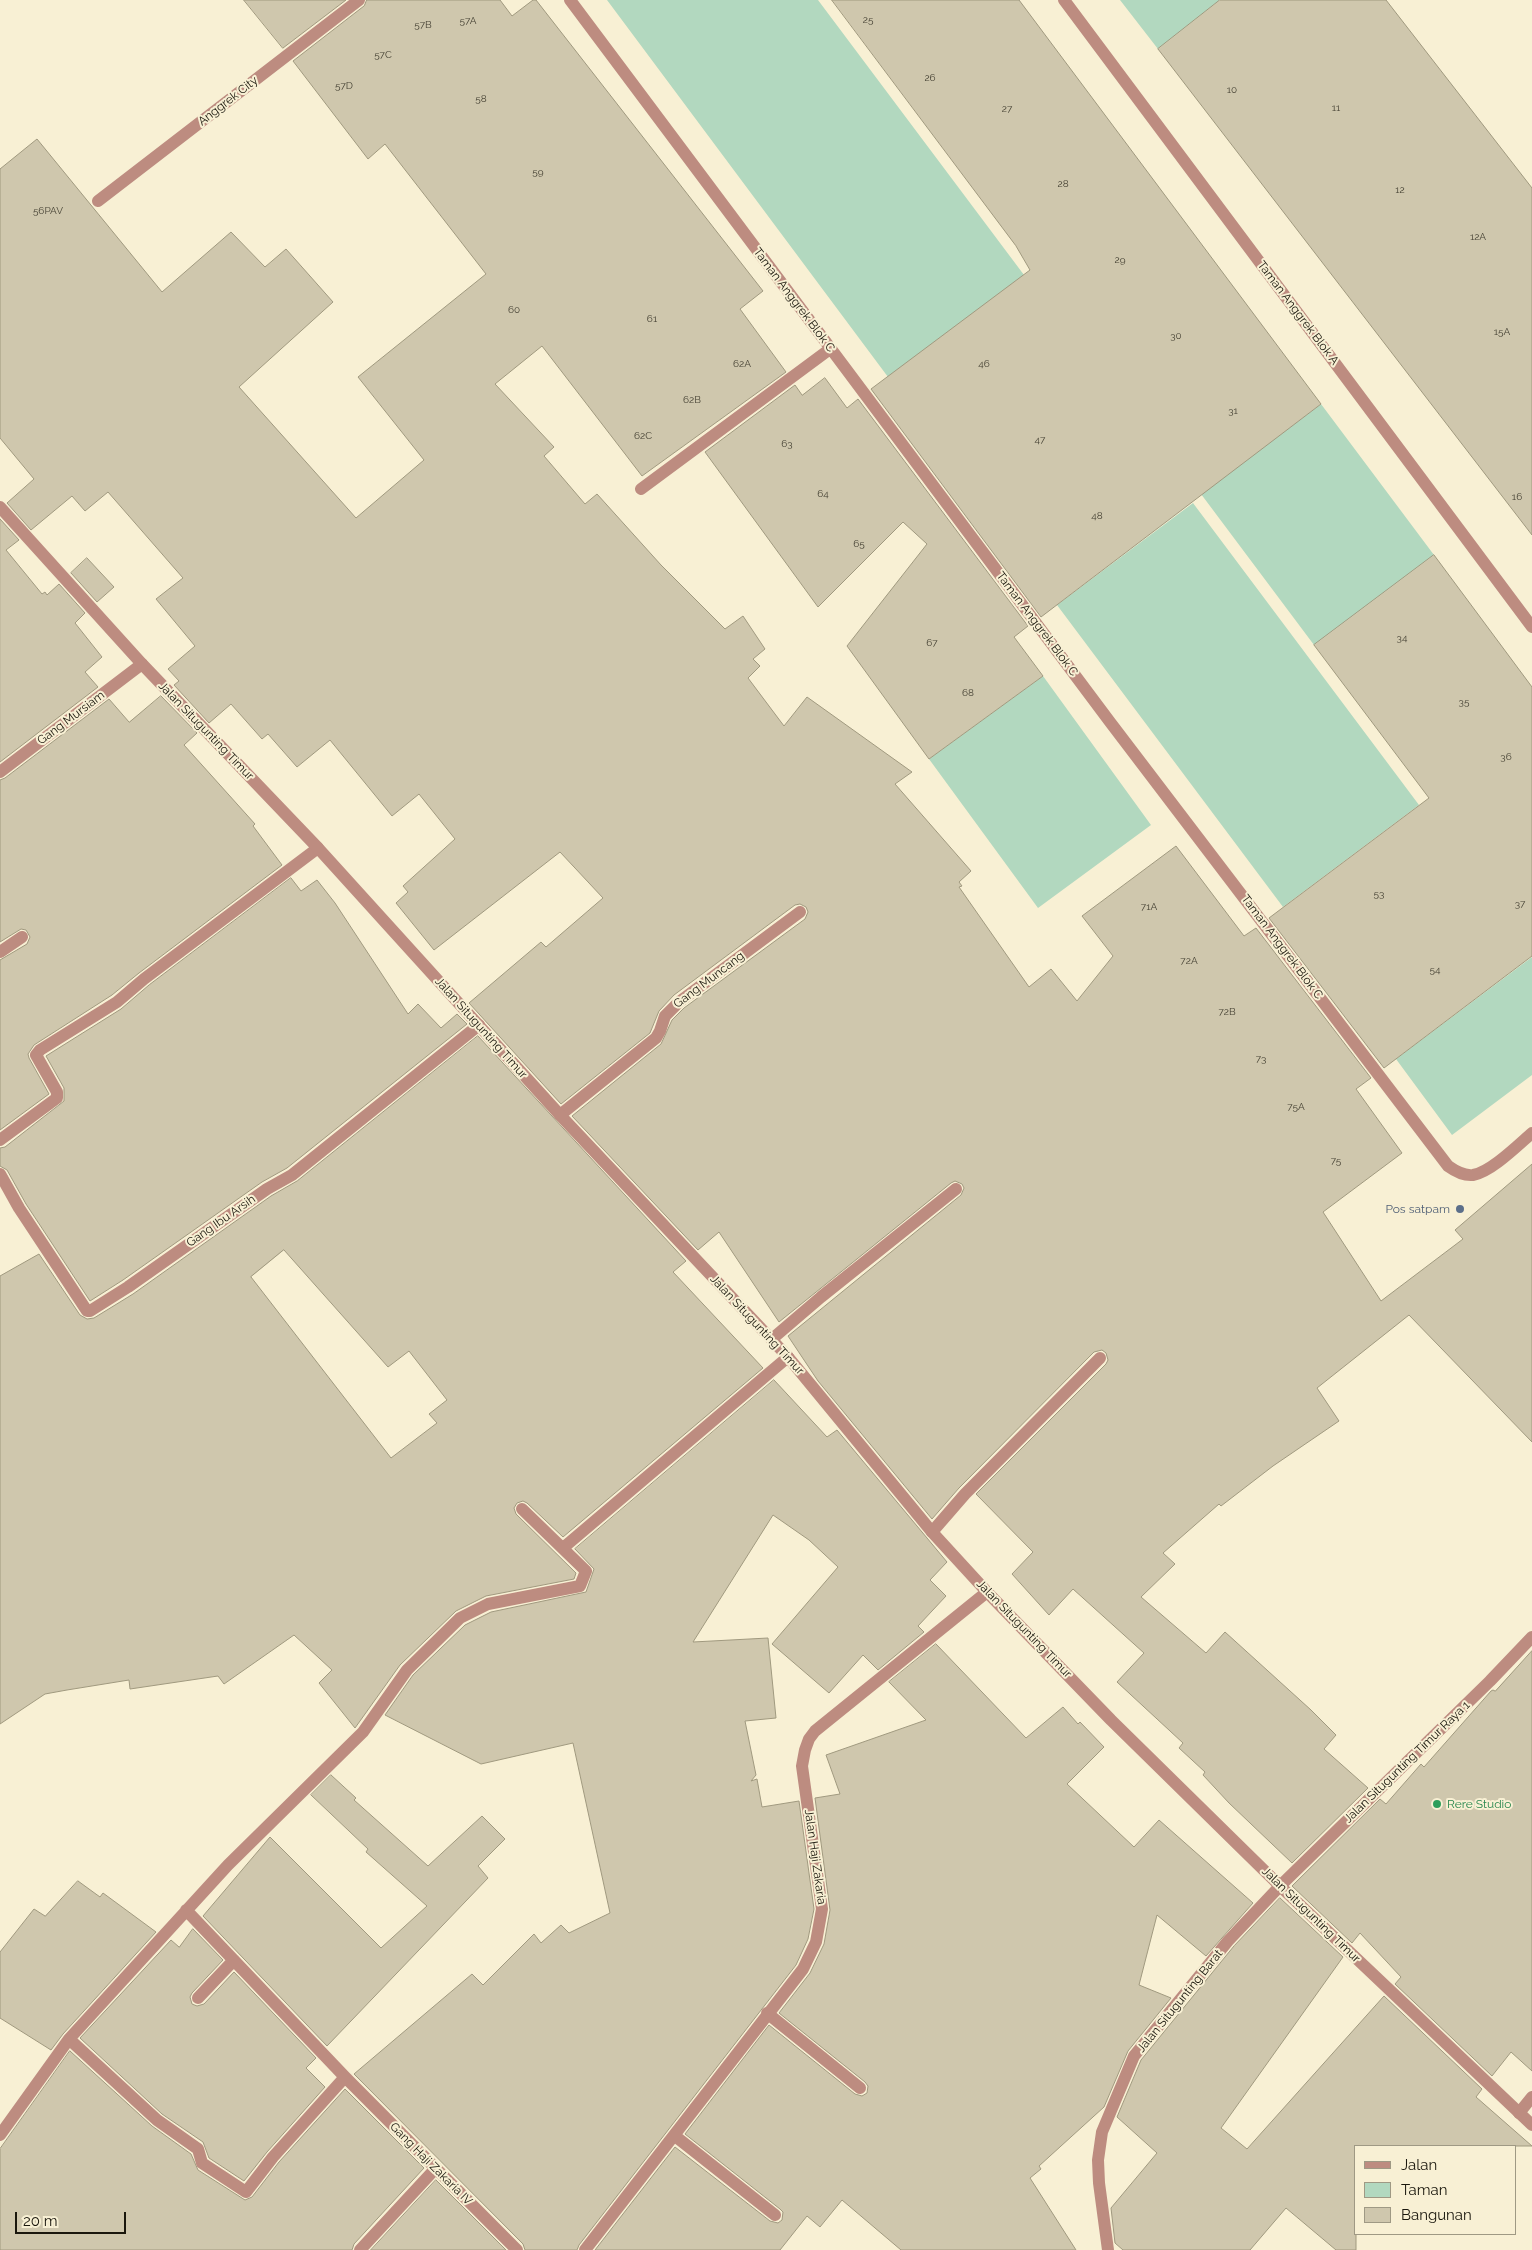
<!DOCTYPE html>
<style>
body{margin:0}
#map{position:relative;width:1532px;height:2250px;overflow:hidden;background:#f8f0d4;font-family:Raleway,sans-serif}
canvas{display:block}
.legend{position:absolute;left:1354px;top:2145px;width:162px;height:90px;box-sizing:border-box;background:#f8f0d4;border:1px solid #9f9984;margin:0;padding:6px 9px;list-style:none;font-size:15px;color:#1a170d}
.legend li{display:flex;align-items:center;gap:10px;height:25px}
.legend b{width:25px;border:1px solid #9f9984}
.scale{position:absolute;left:15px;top:2212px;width:111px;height:22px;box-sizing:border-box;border:2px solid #1a170d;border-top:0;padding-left:6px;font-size:15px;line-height:18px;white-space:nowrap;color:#1a170d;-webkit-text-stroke:4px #f8f0d4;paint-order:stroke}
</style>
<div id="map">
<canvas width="1532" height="2250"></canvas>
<ul class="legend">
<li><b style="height:6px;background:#bd8c80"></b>Jalan</li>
<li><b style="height:14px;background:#b2d8bf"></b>Taman</li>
<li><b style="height:14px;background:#cfc7ad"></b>Bangunan</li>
</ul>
<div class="scale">20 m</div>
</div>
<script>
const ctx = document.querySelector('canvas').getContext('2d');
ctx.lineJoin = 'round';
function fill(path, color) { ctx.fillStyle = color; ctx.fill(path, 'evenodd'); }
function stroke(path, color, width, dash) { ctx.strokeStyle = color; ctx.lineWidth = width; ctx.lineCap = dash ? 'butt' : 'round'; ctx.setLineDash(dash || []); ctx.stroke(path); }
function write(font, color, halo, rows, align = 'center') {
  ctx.font = font + ' Raleway,sans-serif'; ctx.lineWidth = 4; ctx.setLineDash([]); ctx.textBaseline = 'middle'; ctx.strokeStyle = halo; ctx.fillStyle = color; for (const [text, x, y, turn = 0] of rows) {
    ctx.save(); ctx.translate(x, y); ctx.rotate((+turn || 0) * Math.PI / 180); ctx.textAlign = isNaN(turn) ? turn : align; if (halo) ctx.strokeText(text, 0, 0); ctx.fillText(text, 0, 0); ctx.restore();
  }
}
const green = new Path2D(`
 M607 0H818L1024 275 888 377Z
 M1120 0H1220L1158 49Z
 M1321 404 1434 555 1314 645 1201 494Z
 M1193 503 1419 805 1283 907 1057 605Z
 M1043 676 1151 825 1038 908 929 759Z
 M1532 957V1075L1452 1135 1396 1059Z`);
const building = new Path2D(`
 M244 0H346L283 48Z
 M367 0H500L512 16 533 0H536L763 291 740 309 786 372 642 476 542 346 495 384 554 447 544 456 585 504 597 494 661 565 725 629 743 616 765 649 753 659 760 666 748 678 784 726 807 697 912 772 895 784 971 871 959 882 962 886 959 887 1029 987 1051 969 1077 1001 1113 956 1082 916 1176 846 1244 936 1256 928 1371 1078 1356 1089 1402 1153 1323 1212 1381 1301 1463 1239 1455 1230 1532 1164V1442L1409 1315 1317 1388 1339 1421 1273 1466 1221 1506 1219 1504 1163 1553 1175 1564 1141 1597 1206 1653 1225 1632 1311 1710 1336 1735 1324 1749 1368 1788 1292 1863 1229 1803 1203 1775 1205 1772 1179 1748 1183 1743 1117 1682 1144 1653 1073 1589 1049 1615 1012 1574 1033 1552 976 1494 1106 1364 1108 1360 1106 1353 1102 1350 1094 1352 959 1488 932 1519 818 1381 788 1336 961 1195 964 1188 962 1184 955 1181 951 1183 779 1322 719 1232 698 1250 572 1116 661 1044 672 1020 684 1008 805 919 808 912 806 907 800 904 795 905 674 995 659 1011 650 1033 561 1104 469 1003 541 942 546 947 603 898 560 852 434 950 396 903 408 892 403 886 455 839 419 794 392 816 330 740 297 767 268 734 262 739 231 704 209 723 174 685 179 681 168 669 195 646 156 599 183 578 108 492 85 511 72 496 31 530 7 503 34 479 0 438V169L37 139 162 292 231 232 265 267 286 249 333 302 239 387 356 518 424 460 358 377 486 274 385 144 368 159 293 61 364 6Z
 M832 0H1019L1321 404 1041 617 871 389 1030 270 1016 246Z
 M1220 0H1386L1532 188V535L1158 49Z
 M825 378 847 408 858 399 1028 626 1014 637 1043 676 929 759 847 646 927 544 903 522 818 607 705 452 795 385 802 395Z
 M0 519 19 540 6 550 42 594 45 592 47 595 59 584 85 613 75 623 102 657 85 672 98 687 0 762Z
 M1434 555 1532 687V956L1384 1068 1269 918 1429 798 1314 645Z
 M87 558 114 587 97 602 71 573Z
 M161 696 197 733 184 745 255 824 253 826 282 865 139 973 112 995 34 1045 28 1054 29 1058 49 1094 0 1130V960L27 944 30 937 26 930 21 929 0 942V780L5 778 109 699 129 722Z
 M291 878 301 891 317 880 335 903 408 1014 418 1004 441 1028 457 1014 467 1024 287 1168 262 1182 123 1280 90 1301 26 1204 7 1170 0 1166V1148L5 1147 64 1101V1088L46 1056 121 1009 149 985Z
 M478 1036 686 1261 673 1272 763 1368 563 1537 527 1503 523 1501 517 1503 514 1508 516 1514 576 1573 574 1579 486 1596 456 1611 400 1665 355 1728 319 1683 332 1670 294 1635 224 1684 218 1676 130 1689 129 1680 67 1690 45 1694 0 1724V1276L39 1254 80 1315 87 1319 94 1318 133 1294 271 1196 297 1181ZM284 1250 388 1367 409 1351 447 1400 429 1414 437 1423 391 1458 251 1277Z
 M774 1380 827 1437 837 1430 947 1562 930 1580 946 1596 918 1626 924 1632 878 1670 863 1655 829 1693 772 1644 838 1567 809 1540 773 1515 693 1642 768 1638 776 1718 745 1721 756 1775 751 1781 757 1779 762 1807 799 1801 814 1909 808 1939 796 1965 579 2245 577 2250H525L523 2244 354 2074 472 1974 483 1985 534 1934 541 1943 561 1925 569 1933 610 1913 573 1743 481 1764 385 1715 413 1675 465 1625 491 1612 586 1592 594 1569 575 1549Z
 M936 1644 1026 1738 1063 1707 1078 1724 1080 1722 1104 1747 1067 1784 1134 1847 1159 1820 1253 1903 1206 1956 1157 1915 1139 1985 1171 1998 1128 2051 1104 2107 1039 2166 1041 2169 1030 2178 1076 2250H901L842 2200 820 2227 807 2216 780 2250H595L675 2147 770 2221 778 2223 782 2220 783 2212 780 2209 685 2134 769 2025 855 2094 862 2096 867 2093 868 2086 865 2082 779 2013 810 1973 824 1944 830 1910 815 1798 840 1794 826 1755 926 1720 889 1682Z
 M1532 1651V2071L1511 2052 1492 2076 1395 1984 1401 1977 1360 1933 1352 1943 1292 1886 1380 1799 1386 1804 1421 1764 1424 1767 1491 1691 1493 1690 1495 1691Z
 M331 1775 356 1798 354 1800 428 1866 482 1816 505 1839 478 1866 488 1878 327 2046 203 1916 270 1837 381 1948 427 1906 366 1852 368 1849 311 1795Z
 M78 1881 100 1897 103 1893 156 1932 63 2034 51 2050 0 2018V1952L34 1909 45 1916Z
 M1280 1898 1343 1957 1221 2128 1247 2149 1384 1996 1482 2089 1476 2097 1532 2146H1356V2250H1336L1286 2208 1250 2250H1123L1115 2243 1111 2208 1157 2153 1117 2117 1141 2060 1234 1946Z
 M193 1929 223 1960 192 1993 190 1997 192 2004 197 2006 204 2004 234 1972 316 2058 306 2068 325 2087 267 2152 244 2181 209 2158 203 2142 162 2114 80 2038 171 1940 179 1947Z
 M70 2051 152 2126 191 2154 198 2170 245 2200 252 2197 279 2162 345 2089 424 2168 354 2244 352 2250H0V2149Z
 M436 2180 506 2250H371Z`);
const service = new Path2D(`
 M767 2013 860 2088`);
const minor = new Path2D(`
 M570 0 1110 722 1448 1166C1455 1171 1464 1176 1473 1175 1491 1172 1518 1145 1532 1133
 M1064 0 1532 627
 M98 201 359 0
 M641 489 830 349
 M0 772 142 664
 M0 952 22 937
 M560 1115 656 1038 660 1031 665 1016 679 1002 800 912
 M0 1140 57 1098V1092L36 1055 40 1050 117 1002 144 979 318 848
 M0 1174 19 1208 87 1311H90L128 1287 267 1189 292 1175 479 1025
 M772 1339 821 1297 956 1189
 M932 1532 965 1494 1100 1358
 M563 1548 788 1357
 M186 1910 345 2077 517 2250
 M198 1998 234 1960
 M69 2039 157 2120 198 2149 202 2163 246 2192 273 2157 345 2077
 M1519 2113 1532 2097
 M0 2135 69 2039 228 1865 363 1732 407 1670 460 1618 488 1604 580 1586 586 1571 522 1509
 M675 2136 775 2215
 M360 2250 436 2168
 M585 2250 803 1969 816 1942 822 1909 802 1766 805 1750 809 1739 815 1731 987 1592
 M1108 2250 1099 2183 1098 2160 1102 2132 1134 2056 1228 1941 1280 1886 1490 1681 1532 1637`);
const tertiary = new Path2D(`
 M0 507 142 664 318 848 560 1115 788 1357 932 1532 987 1592 1111 1720 1280 1886 1532 2125`);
const markers = [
 [1460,1209,5,"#5c6f8a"],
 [1437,1804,5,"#2e9e5b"]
];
const numberNames = [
 ["25",868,20],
 ["57A",468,21],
 ["57B",423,25],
 ["57C",383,55],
 ["26",930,78],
 ["57D",344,86],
 ["10",1232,90],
 ["58",481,99],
 ["11",1336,108],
 ["27",1007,109],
 ["59",538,172],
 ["28",1063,184],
 ["12",1400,190],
 ["56PAV",48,211],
 ["12A",1478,237],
 ["29",1120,260],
 ["60",514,310],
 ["61",652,319],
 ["15A",1502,332],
 ["30",1176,336],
 ["62A",742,364],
 ["46",984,364],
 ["62B",692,400],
 ["31",1233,411],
 ["62C",643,436],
 ["47",1040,440],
 ["63",787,444],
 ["64",823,494],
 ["16",1517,497],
 ["48",1097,516],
 ["65",859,544],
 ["34",1402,638],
 ["67",932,643],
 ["68",968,693],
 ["35",1464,702],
 ["36",1506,757],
 ["53",1379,894],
 ["37",1520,904],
 ["71A",1149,907],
 ["72A",1189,961],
 ["54",1435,970],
 ["72B",1227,1012],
 ["73",1261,1059],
 ["75A",1296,1107],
 ["75",1336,1161]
];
const streetNames = [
 ["Anggrek City",228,101,-38],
 ["Taman Anggrek Blok C",794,300,53],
 ["Taman Anggrek Blok A",1298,313,53],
 ["Taman Anggrek Blok C",1037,624,53],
 ["Gang Mursiam",71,718,-37],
 ["Jalan Situgunting Timur",206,731,46],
 ["Taman Anggrek Blok C",1282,947,53],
 ["Gang Muncang",709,980,-37],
 ["Jalan Situgunting Timur",481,1028,48],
 ["Gang Ibu Arsih",221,1221,-35],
 ["Jalan Situgunting Timur",757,1325,47],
 ["Jalan Situgunting Timur",1024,1629,46],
 ["Jalan Situgunting Timur Raya 1",1407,1762,-44],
 ["Jalan Haji Zakaria",815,1857,82],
 ["Jalan Situgunting Timur",1311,1915,44],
 ["Jalan Situgunting Barat",1180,2001,-51],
 ["Gang Haji Zakaria IV",431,2164,45]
];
const serviceNames = [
 ["Pos satpam",1450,1209]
];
const leisureNames = [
 ["Rere Studio",1447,1804]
];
fill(green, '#b2d8bf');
fill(building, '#cfc7ad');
stroke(building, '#a0997f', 1);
stroke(service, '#bd8c80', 12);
stroke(minor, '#bd8c80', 12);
stroke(tertiary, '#bd8c80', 12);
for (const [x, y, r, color] of markers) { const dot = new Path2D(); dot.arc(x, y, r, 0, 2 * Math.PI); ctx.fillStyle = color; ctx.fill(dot); stroke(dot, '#f8f0d4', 2); }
write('10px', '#474335', null, numberNames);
write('12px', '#1a170d', '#f8f0d4', streetNames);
write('12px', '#4e5e75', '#f8f0d4', serviceNames, 'right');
write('12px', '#27864d', '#f8f0d4', leisureNames, 'left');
</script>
